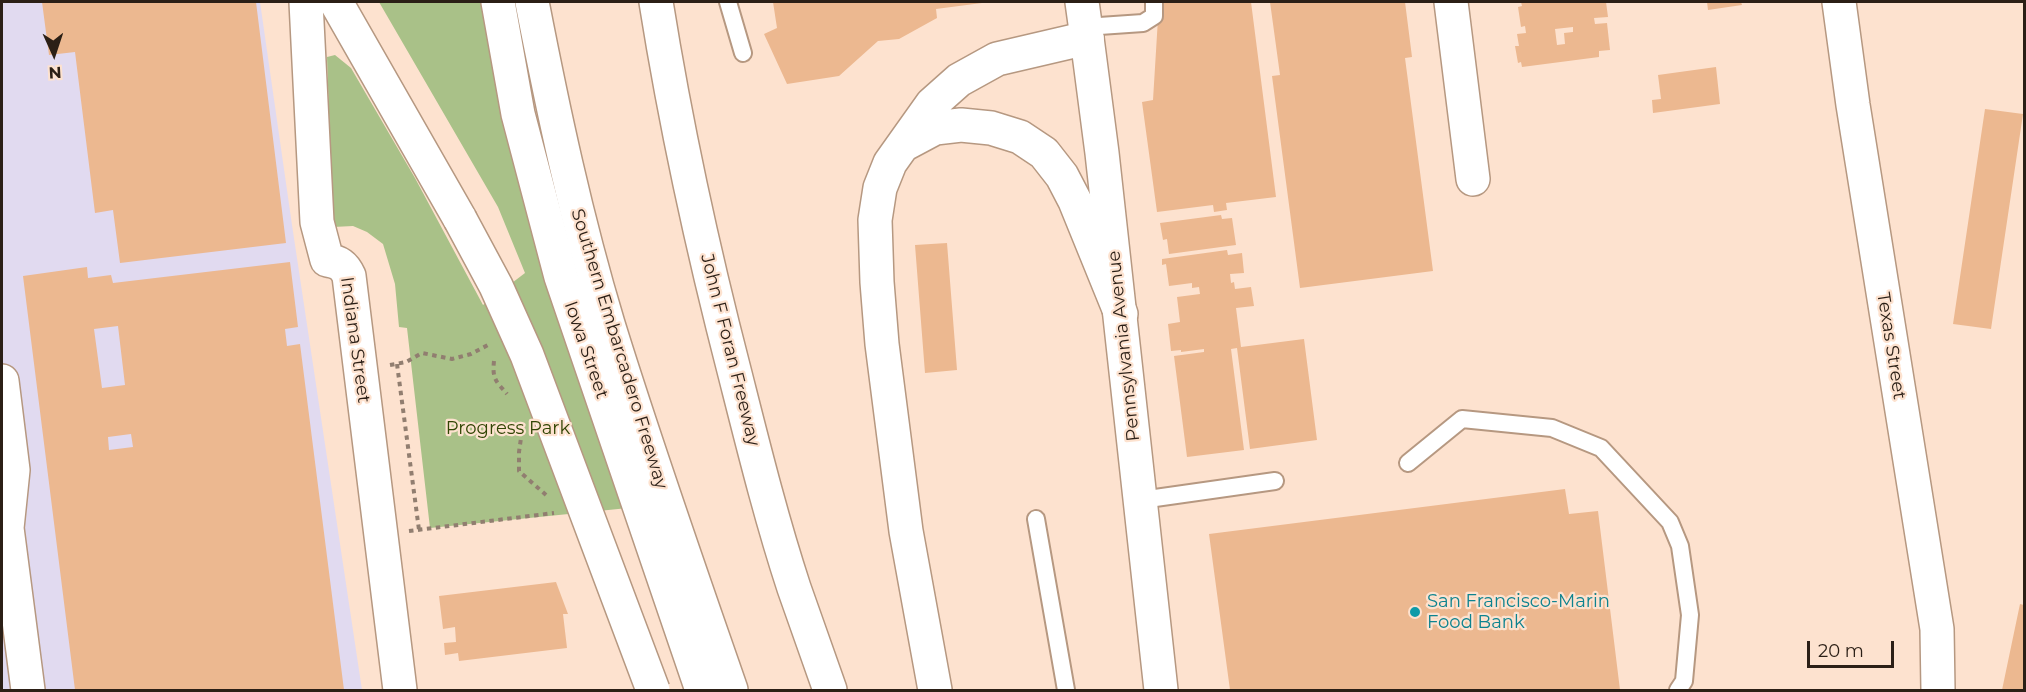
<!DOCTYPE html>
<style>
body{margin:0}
#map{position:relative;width:2026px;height:692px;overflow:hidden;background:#fde2cf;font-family:Montserrat,sans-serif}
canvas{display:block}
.frame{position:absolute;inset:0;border:3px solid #2b1f16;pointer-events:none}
.north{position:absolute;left:24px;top:24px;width:60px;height:60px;-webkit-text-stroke:4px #fde2cf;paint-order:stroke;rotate:177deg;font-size:16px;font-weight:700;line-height:24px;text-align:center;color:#2b1f16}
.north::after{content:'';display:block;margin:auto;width:21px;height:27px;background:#2b1f16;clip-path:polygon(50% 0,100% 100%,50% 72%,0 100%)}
.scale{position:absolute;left:1807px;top:641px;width:87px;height:27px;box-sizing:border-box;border:3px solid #2b1f16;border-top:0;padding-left:8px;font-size:18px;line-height:21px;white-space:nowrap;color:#2b1f16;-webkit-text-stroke:4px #fde2cf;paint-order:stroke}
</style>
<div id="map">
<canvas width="2026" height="692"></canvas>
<div class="frame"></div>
<div class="north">N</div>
<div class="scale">20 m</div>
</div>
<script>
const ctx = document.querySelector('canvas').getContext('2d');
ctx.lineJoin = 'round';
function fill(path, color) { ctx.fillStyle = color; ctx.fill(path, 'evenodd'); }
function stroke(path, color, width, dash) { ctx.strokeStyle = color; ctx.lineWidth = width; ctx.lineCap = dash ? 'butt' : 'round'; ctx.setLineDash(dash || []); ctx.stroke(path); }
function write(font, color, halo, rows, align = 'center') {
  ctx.font = font + ' Montserrat,sans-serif'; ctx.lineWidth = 4.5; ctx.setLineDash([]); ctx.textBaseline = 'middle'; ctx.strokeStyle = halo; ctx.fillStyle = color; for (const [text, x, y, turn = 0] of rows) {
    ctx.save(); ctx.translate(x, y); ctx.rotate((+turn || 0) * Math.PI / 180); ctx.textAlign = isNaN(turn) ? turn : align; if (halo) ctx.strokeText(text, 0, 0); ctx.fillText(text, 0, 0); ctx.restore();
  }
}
const industrial = new Path2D(`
 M2 2H260L292 225 362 690H2Z`);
const green = new Path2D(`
 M379 2H498L628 508 430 528 407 328 399 327 395 284 383 244 367 232 353 226 333 227 327 57 335 55 351 68 415 178 483 305 525 273 498 207Z`);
const building = new Path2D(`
 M42 2H256L286 243 120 263 113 210 95 213 75 52 49 55Z
 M773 2H982V3L936 9 937 18 899 39 878 41 839 76 787 84 764 34 777 28Z
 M1159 2H1251L1276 197 1226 203 1227 210 1214 212 1213 205 1157 212 1142 102 1153 100Z
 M1270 2H1405L1412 57 1405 58 1433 271 1300 288 1272 76 1280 75Z
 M1521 2H1606L1608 17 1594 18 1595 24 1607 23 1610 50 1599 51V57L1522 67 1521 62 1518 63 1515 46H1519L1517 34 1526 33 1525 26 1521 27 1518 7 1522 6ZM1573 27V32L1564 33 1565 44 1557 45 1555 29Z
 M1707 2H1741L1742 5 1708 10Z
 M1716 67 1720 104 1653 113 1652 100 1661 99 1658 75Z
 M1985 109 2023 114 1991 329 1953 324Z
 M1221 215 1222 219 1232 218 1236 245 1169 254 1167 239 1163 240 1160 223Z
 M947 243 957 370 925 373 915 245Z
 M1227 250 1228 255 1242 253 1244 273 1230 274 1231 283 1234 282 1235 289 1251 287 1254 306 1236 308 1241 347 1304 339 1317 440 1250 449 1237 348 1231 349 1244 450 1187 457 1174 356 1204 352V349L1181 352V350L1171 351 1168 324 1180 322 1177 297 1200 294 1199 287 1192 288V283L1169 286 1166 264 1162 265V259Z
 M290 262 298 327 285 329 287 346 300 344 344 690H75L23 276 87 267 88 278 111 275 113 283ZM118 326 125 385 102 388 94 329ZM131 434 133 447 109 450 108 437Z
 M1565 489 1569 514 1598 511 1620 690H1230L1209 534Z
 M556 582 568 614H563L567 648 459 661 458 653 445 655 444 643 456 642 455 627 443 629 439 596Z
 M2020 604 2024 605V690H2002Z`);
const path = new Path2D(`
 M494 361C492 379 496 381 507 394
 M397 364 419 530
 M390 365 406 362 422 353 452 359 471 354 488 345
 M522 431 519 452V471L546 495
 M409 531 554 513`);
const service = new Path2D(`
 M728 2 743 53
 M1085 27 1143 23 1154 16V2
 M1408 463 1462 419 1552 428 1601 448 1670 522 1680 546 1690 615 1684 681 1678 690
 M1141 500 1275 481
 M1036 519 1066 690`);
const minor = new Path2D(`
 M306 2 317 222 327 260C339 262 344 265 349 276L400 690
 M498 2 518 114 561 277 702 690
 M1451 2 1473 179
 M1839 2 1853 105 1937 629 1938 690
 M2 381 13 470 7 528 28 690`);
const secondary = new Path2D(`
 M1087 38 1102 153 1161 690`);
const primary = new Path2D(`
 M1082 2 1087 38`);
const motorway = new Path2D(`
 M336 2 460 219
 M532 2C553 110 576 218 608 324 646 447 689 569 731 690
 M656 2C676 127 703 251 735 374 753 445 771 518 794 588 806 622 818 656 830 690
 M905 144 935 128 961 125 991 128 1020 137 1044 153 1062 176 1075 201 1121 314
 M935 690 906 531 882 344 877 282 875 220 880 188 890 163 932 104 959 80 997 59 1087 38`);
const motorwayBridge = new Path2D(`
 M460 219 496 286 527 355 653 690`);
const markers = [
 [1415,612,6,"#0f9aa8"]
];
const streetNames = [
 ["Indiana Street",355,340,82],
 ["Pennsylvania Avenue",1124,346,-96],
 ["Texas Street",1891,346,81],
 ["Southern Embarcadero Freeway",619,349,73],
 ["Iowa Street",586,350,71],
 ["John F Foran Freeway",730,350,76]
];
const parkNames = [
 ["Progress Park",508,429]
];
const cultureNames = [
 ["San Francisco-Marin",1427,602],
 ["Food Bank",1427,623]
];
fill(industrial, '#e1daf0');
fill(green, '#a9c188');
fill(building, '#ecb890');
stroke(service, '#b69881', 20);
stroke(minor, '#b69881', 36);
stroke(secondary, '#b69881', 36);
stroke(primary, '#b69881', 36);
stroke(motorway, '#b69881', 36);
stroke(path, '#917e70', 4, [4.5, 4.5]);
stroke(service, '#fff', 16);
stroke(minor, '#fff', 33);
stroke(secondary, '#fff', 33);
stroke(primary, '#fff', 33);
stroke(motorway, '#fff', 33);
stroke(motorwayBridge, '#b69881', 36, []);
stroke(motorwayBridge, '#fff', 33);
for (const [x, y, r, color] of markers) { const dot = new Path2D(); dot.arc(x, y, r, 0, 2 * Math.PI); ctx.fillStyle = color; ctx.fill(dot); stroke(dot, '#fde2cf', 2); }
write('18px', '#2b1f16', '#fde2cf', streetNames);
write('18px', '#314504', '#fde2cf', parkNames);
write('18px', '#0d838f', '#fde2cf', cultureNames, 'left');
</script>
